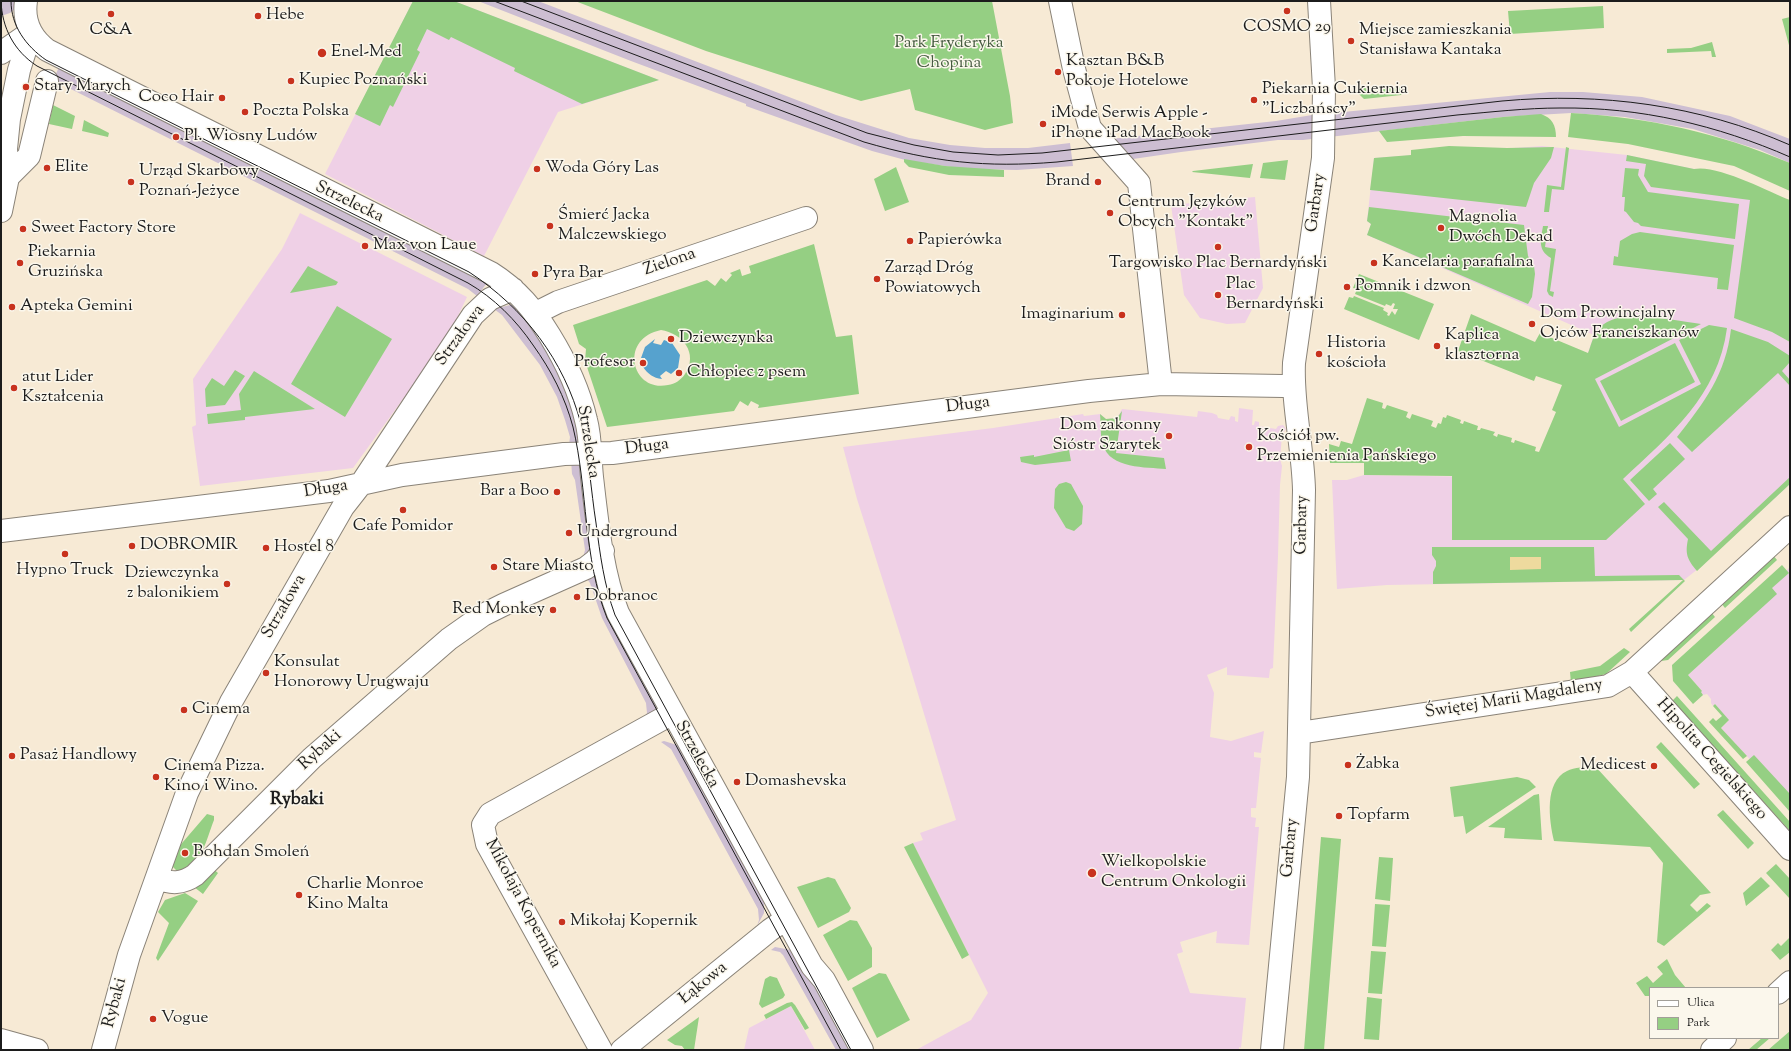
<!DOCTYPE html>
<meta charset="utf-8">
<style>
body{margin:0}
#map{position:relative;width:1791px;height:1051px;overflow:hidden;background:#f7ead5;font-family:"Sorts Mill Goudy",serif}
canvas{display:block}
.frame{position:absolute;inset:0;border:2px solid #1c1c1c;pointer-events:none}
.legend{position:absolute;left:1649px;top:987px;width:130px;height:52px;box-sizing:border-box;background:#fbf7ec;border:1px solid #a29f99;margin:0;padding:5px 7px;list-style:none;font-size:12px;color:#1c1c1c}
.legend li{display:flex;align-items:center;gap:8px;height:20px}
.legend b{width:20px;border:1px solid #a29f99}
</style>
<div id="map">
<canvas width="1791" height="1051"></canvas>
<div class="frame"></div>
<ul class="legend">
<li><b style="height:5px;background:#fff"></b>Ulica</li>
<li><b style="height:11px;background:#95cf83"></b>Park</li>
</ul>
</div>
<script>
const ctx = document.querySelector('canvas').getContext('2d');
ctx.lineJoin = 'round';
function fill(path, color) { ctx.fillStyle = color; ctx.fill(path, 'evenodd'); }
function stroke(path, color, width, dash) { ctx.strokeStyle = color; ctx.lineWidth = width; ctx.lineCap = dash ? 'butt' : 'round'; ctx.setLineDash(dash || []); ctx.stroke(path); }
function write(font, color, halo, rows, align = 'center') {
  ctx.font = font + ' "Sorts Mill Goudy",serif'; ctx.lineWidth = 3; ctx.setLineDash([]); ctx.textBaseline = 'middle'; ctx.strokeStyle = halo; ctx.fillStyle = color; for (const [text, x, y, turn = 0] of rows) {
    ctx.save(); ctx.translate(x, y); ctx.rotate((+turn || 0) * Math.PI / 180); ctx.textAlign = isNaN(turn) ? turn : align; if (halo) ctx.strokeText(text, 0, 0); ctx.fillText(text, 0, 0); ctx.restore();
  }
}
const built = new Path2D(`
 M454 1 659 80 558 112 484 256 325 174 412 3Z
 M1542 146 1627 155 1694 169 1790 202V484L1703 565 1684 580 1387 585 1337 589 1332 480H1347L1364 475 1545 478 1594 335 1367 235 1371 224 1367 221 1374 158Z
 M1255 197 1263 288 1245 323 1227 324 1200 318 1184 295 1171 205Z
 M300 213 467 297 448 337 353 468 200 486 192 427 196 425 193 379 282 249Z
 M1239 408 1253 410 1252 425H1254L1255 421 1259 422V426L1276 429 1278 426 1283 425 1286 429 1282 435 1280 459 1282 466 1280 485 1278 556 1273 668 1270 669 1269 678 1227 675V667L1207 675 1214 693 1210 737 1231 741 1264 731 1261 753 1254 752V757L1261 758 1256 808H1251V817L1256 818 1255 827H1259L1249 945 1216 943 1217 931 1180 942 1183 952 1177 954 1190 993 1246 998 1241 1048 1239 1047V1050H916L971 1020 988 993 913 843 923 840 920 833 956 820 903 644 857 499 843 447 993 428 1083 414 1084 416 1100 414 1106 419 1117 418 1122 409 1197 417 1198 411 1212 413 1217 415 1218 418 1229 420 1231 416 1235 417V421L1238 422Z
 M1790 567V803L1721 728 1728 721 1715 704 1713 706 1711 703V699L1707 694 1703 695 1701 692 1702 691 1688 675 1755 614 1770 586Z
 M791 1006 815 1050H744L749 1028Z`);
const industrial = new Path2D(`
 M1 1H16L17 7 10 13 1 16Z
 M478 1H538L836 115 909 138 950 145 985 148H1028L1070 143 1073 166 1017 170 966 169 909 161 872 151 746 106V104L631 61Z
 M61 63 490 279 477 296 468 289 53 80Z
 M1550 92H1583L1642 97 1730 116 1790 139V163L1760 150 1693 129 1625 117 1571 113 1503 117 1303 140H1278L1181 152 1133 159 1131 161 1110 139 1276 121 1312 115Z
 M510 305H518L533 322 570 394 581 447 569 445 570 437 565 420 557 397 540 365 502 315 494 309Z
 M571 460 581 465 592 548 583 558 585 550 575 480 572 474Z
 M598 566 658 707 657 711 644 718 647 713 646 703 602 618 590 583 587 579Z
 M664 741 680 746 764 900V913L757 926 759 920 758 909 671 749 661 742Z
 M775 947 791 950 856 1050H836L783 955 780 952 771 950Z`);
const green = new Path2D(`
 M413 1H454L659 80 582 104 514 71 515 68 451 37 449 40 427 29 417 50 420 52 393 107 390 105 380 126 355 114Z
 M575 1H992L1010 96 1013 123 985 130 915 110 910 89 861 101 706 51Z
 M1603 6 1604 28 1510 34 1508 11Z
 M1790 17V49L1782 19Z
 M1712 42 1716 57H1712L1711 51 1667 53V49L1691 48Z
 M1361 87 1363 88 1406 87 1401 95 1364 99 1357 92Z
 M53 105 75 116 72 129 49 124Z
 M1571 113C1651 118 1716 132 1790 163V191L1734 166 1628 144 1568 137Z
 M1541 114C1552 118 1556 125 1556 137L1463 136 1387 142 1379 131 1503 117Z
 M84 120 109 133 108 137 82 131Z
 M1449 146 1507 148 1554 147 1551 158 1534 183 1526 207 1370 190 1374 158 1411 155V150Z
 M1566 147 1569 148 1564 190 1552 189 1549 212H1544L1547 185 1561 187Z
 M1627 155 1694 169C1716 164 1768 191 1790 200V342L1772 332 1734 318 1750 200 1651 187 1644 176 1646 164 1626 161Z
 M904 159 945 166 1004 170V177L949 175 909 167 904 162Z
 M1288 160 1285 180 1260 178 1263 163Z
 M1253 164 1250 178 1192 172 1193 171Z
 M896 167 909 202 885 211 874 179Z
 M1625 168 1639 169 1638 175 1648 192 1739 204 1735 239 1641 226 1638 223 1634 222 1626 212 1624 211 1625 197H1622Z
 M1369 207 1524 225 1528 256 1534 266 1535 274 1532 297 1528 304 1367 235 1371 224 1367 221Z
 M1543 226H1548L1545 247 1556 249 1550 291 1554 292 1553 297 1549 295 1547 291 1551 258C1537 250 1541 239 1543 226Z
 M1640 232 1734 245 1728 290 1717 289 1718 278 1613 265 1614 256 1618 257 1620 241 1632 234Z
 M814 244 836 337 852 335 859 394 758 408 759 405 751 401 748 406 740 401 734 411 607 427 585 361 586 349 579 344 573 325 707 280 715 286 721 278 726 282 732 275 730 273 740 269 742 276 751 273 749 266ZM661 330C682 333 699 353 685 374 681 380 675 384 668 385 632 393 618 339 661 330Z
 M308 266 338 282 336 285 290 293Z
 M1359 274 1434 304 1419 340 1344 309 1349 297 1353 298 1354 296 1384 308 1383 310 1388 313 1387 315 1389 316 1392 311 1395 315 1398 309H1393L1395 304 1393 303 1391 306 1386 304 1385 306 1355 294 1357 289 1353 288Z
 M337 306 392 339 345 417 291 384Z
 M1471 314 1535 342 1540 333 1588 353C1592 343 1594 330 1604 324 1625 309 1676 321 1701 324L1595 379 1619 427 1701 384 1679 340 1709 325 1727 328C1718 396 1670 435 1623 479L1645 504 1606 540H1452V476L1364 475V463H1330L1329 444 1339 447 1341 441 1352 444 1367 398 1383 403 1382 408 1385 409 1387 405 1408 412 1406 417 1410 419 1412 414 1433 421 1431 426 1436 428 1438 423 1441 424 1443 417 1446 418 1447 415 1461 420 1460 423 1463 424 1464 421 1478 426 1477 430H1480L1481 428 1495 432 1493 435 1497 437 1498 434 1512 438 1511 442 1514 443 1515 440 1536 447 1535 451 1539 452 1556 412 1552 410 1562 385 1536 376 1534 381 1458 351Z
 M1731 329 1768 342 1787 354 1790 356V362L1782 371 1790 380V386L1778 373 1692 452 1677 437C1704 403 1726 374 1731 329Z
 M1675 343 1695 382 1621 421 1600 381Z
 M235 370 245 376 225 405 206 407 205 389 212 378 224 386Z
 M254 371 315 409 245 417V420L208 424 207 414 241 410 239 394Z
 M1122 411 1116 453 1164 458 1166 469C1146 467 1110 469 1103 445 1100 436 1101 424 1100 414L1106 419 1117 418Z
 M1670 443 1685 459 1653 489 1657 494 1649 501 1630 480Z
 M1069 450 1071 461 1035 465 1021 462 1020 457 1034 455V457Z
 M1790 477V484L1697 571C1687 559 1685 554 1688 539L1658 507 1664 502 1711 551Z
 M1066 482 1071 484 1083 506 1082 524 1074 531 1066 528 1054 508 1055 489 1059 484Z
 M1432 547H1594L1595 576 1679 575 1685 581 1631 632 1629 629 1683 580 1433 584V572L1436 566V561L1432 555ZM1510 557H1540L1510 570Z
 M1773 555 1777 560 1725 608 1721 603Z
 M1782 565 1789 573 1772 588 1777 594 1688 675 1702 691 1701 692 1703 695 1693 704 1673 681 1672 665Z
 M1711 612 1715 617 1668 660 1661 661 1666 654Z
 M1624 648 1630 652 1606 674 1571 683 1570 672 1600 666Z
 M1677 696 1790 822V831L1672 701Z
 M1715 704 1729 720 1721 728 1747 756 1743 759 1709 722 1713 718 1716 721 1722 716 1713 706Z
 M1661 742 1700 784 1694 789 1656 747Z
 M1754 755 1790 794V812L1746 762Z
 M1595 766 1711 893 1700 895 1690 905 1697 912 1707 903 1711 906 1664 946 1657 942 1663 863 1650 847 1554 841C1549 820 1544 782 1567 771 1574 767 1586 767 1595 766Z
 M1517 777 1529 780 1536 787 1466 834 1463 816 1454 817 1450 787Z
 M1539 794 1542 840 1504 838 1505 828 1488 827 1534 795Z
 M1723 810 1754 843 1748 849 1717 815Z
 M207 814 214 816V820C206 840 202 866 178 872L172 866 176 850Z
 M1321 837 1341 839 1324 1050H1304Z
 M913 843 969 955 962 959 904 847Z
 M1379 857 1393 858 1390 901 1375 899Z
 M1776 864 1790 879V899L1766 873Z
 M211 867 218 873 203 894 194 887Z
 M828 877 835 879 851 908 849 912 818 928 797 887Z
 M1761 877 1770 886 1746 906 1743 893Z
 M185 893 198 901 158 961 156 958 169 923 158 912 165 900Z
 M1375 904 1390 905 1386 947 1372 946Z
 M850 920 857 921 872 948V967L848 981 823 935Z
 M1790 937V952L1780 960 1771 950 1778 943 1781 946Z
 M1371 951 1386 952 1382 994 1368 993Z
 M1667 959 1675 975 1686 988H1650V996H1645L1636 983 1647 976 1653 983 1663 974 1657 967Z
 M879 973 886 974 910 1020 877 1038 852 988Z
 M770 976 777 978 785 995 783 998 762 1008 759 1004 765 979Z
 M1367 997 1382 999 1379 1040 1364 1039Z
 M792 1002 795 1005 809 1028 805 1030 791 1006 766 1019 764 1015 787 1003Z
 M699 1017 694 1050H685L682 1046 675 1045 667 1040Z
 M1790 1031V1050H1768Z
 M1762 1038H1770L1756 1050H1748Z`);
const sand = new Path2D(`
 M1510 557H1541V569L1510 570Z`);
const water = new Path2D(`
 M655 339 653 343 661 345 664 340 672 343 680 355 678 368 671 374 666 371 660 376 662 379C653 378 648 374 643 367L646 366 645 358H641L645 347Z`);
const minor = new Path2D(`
 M26 1C23 21 31 38 47 50L491 273C518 290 534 310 550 336 566 362 579 390 586 420 591 438 590 458 592 477 597 520 602 573 618 613L812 966 824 980 862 1050
 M1060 1 1074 69 1090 128 1139 183 1161 384
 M1 53 31 32
 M8 177 29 156 47 81
 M1 211 8 177 6 149 9 119 19 70 31 32
 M536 313 558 302 806 218
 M1 531 329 491 402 475 564 454 612 453 1089 391 1161 384 1283 386 1294 385
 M1632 672 1790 849
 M1299 733 1608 686 1632 672 1790 527
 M157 878C171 884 182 884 195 875L312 758 449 639 483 615 503 605 586 568 595 561 603 551
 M1778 993 1790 982
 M1 1040 37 1050
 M103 1050 129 955 187 793 231 702 343 507 361 484 473 315 490 299 513 289
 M601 1050 487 844 483 825 490 814 673 713
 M622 1050 770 930 786 919
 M1272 1050 1298 777 1304 490C1303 447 1292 405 1294 363L1323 158 1324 88 1319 1
 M1712 1050 1725 1038`);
const tram = new Path2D(`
 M1 1C2 28 14 51 37 66L468 283C494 298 516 320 533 345 551 370 565 397 573 427 588 490 583 558 607 618L841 1050
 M11 1C11 26 26 46 46 60L469 272C524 308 564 360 581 424 589 456 591 491 596 523 600 554 604 585 615 615L851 1050
 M494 1 864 142C933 162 985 168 1057 162L1457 115C1492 112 1526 108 1560 108 1640 107 1717 125 1790 157
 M521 1 867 133 914 145 953 152 998 155 1042 153 1502 101C1601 92 1699 105 1790 145`);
const markers = [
 [1287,11,4,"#c8321e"],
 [111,14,4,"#c8321e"],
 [258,16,4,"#c8321e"],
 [1351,41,4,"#c8321e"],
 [322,53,5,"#c8321e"],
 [1058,72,4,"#c8321e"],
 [291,81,4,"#c8321e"],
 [26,87,4,"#c8321e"],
 [222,98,4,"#c8321e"],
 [1254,100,4,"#c8321e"],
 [245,112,4,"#c8321e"],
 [1043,124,4,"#c8321e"],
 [176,137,4,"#c8321e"],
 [47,168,4,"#c8321e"],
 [537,169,4,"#c8321e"],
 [131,182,4,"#c8321e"],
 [1098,182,4,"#c8321e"],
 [1110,213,4,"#c8321e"],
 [550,226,4,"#c8321e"],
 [1441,228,4,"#c8321e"],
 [23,229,4,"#c8321e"],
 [910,241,4,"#c8321e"],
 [365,246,4,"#c8321e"],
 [1218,247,4,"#c8321e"],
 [20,263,4,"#c8321e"],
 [1374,263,4,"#c8321e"],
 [535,274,4,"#c8321e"],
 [877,279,4,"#c8321e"],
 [1347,287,4,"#c8321e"],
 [1218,295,4,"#c8321e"],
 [12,307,4,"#c8321e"],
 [1122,315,4,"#c8321e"],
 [1532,324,4,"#c8321e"],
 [671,339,4,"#c8321e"],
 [1437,346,4,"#c8321e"],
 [1319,354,4,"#c8321e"],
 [643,363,4,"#c8321e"],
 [679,373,4,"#c8321e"],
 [14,388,4,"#c8321e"],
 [1169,436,4,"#c8321e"],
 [1249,447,4,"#c8321e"],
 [557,492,4,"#c8321e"],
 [403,510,4,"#c8321e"],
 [569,533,4,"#c8321e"],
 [132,546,4,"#c8321e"],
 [266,548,4,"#c8321e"],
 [65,554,4,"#c8321e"],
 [494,567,4,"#c8321e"],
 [227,584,4,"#c8321e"],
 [577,597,4,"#c8321e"],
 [553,610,4,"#c8321e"],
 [266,673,4,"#c8321e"],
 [184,710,4,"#c8321e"],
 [12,756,4,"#c8321e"],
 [1348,765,4,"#c8321e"],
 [1654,766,4,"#c8321e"],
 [156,777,4,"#c8321e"],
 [737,782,4,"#c8321e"],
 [1339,816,4,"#c8321e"],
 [185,853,4,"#c8321e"],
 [1092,873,5,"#c8321e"],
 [299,895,4,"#c8321e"],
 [562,922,4,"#c8321e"],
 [153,1019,4,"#c8321e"]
];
const poiNames = [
 ["Hebe",266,16],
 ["COSMO 29",1287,28,"center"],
 ["C&A",111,31,"center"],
 ["Miejsce zamieszkania",1359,31],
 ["Stanisława Kantaka",1359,51],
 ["Enel-Med",331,53],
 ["Kasztan B&B",1066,62],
 ["Pokoje Hotelowe",1066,82],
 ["Kupiec Poznański",299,81],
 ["Stary Marych",34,87],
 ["Piekarnia Cukiernia",1262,90],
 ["\"Liczbańscy\"",1262,110],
 ["Coco Hair",214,98,"right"],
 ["Poczta Polska",253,112],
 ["iMode Serwis Apple -",1051,114],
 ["iPhone iPad MacBook",1051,134],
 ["Pl. Wiosny Ludów",184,137],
 ["Elite",55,168],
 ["Woda Góry Las",545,169],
 ["Urząd Skarbowy",139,172],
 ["Poznań-Jeżyce",139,192],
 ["Brand",1090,182,"right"],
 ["Centrum Języków",1118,203],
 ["Obcych \"Kontakt\"",1118,223],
 ["Śmierć Jacka",558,216],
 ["Malczewskiego",558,236],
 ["Magnolia",1449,218],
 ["Dwóch Dekad",1449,238],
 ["Sweet Factory Store",31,229],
 ["Papierówka",918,241],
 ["Max von Laue",373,246],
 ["Piekarnia",28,253],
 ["Gruzińska",28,273],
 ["Kancelaria parafialna",1382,263],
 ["Targowisko Plac Bernardyński",1218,264,"center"],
 ["Zarząd Dróg",885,269],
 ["Powiatowych",885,289],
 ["Pyra Bar",543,274],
 ["Plac",1226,285],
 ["Bernardyński",1226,305],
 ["Pomnik i dzwon",1355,287],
 ["Apteka Gemini",20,307],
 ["Dom Prowincjalny",1540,314],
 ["Ojców Franciszkanów",1540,334],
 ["Imaginarium",1114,315,"right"],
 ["Kaplica",1445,336],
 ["klasztorna",1445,356],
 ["Dziewczynka",679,339],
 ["Historia",1327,344],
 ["kościoła",1327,364],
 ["Profesor",635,363,"right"],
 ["Chłopiec z psem",687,373],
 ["atut Lider",22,378],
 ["Kształcenia",22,398],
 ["Dom zakonny",1161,426,"right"],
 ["Sióstr Szarytek",1161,446,"right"],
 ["Kościół pw.",1257,437],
 ["Przemienienia Pańskiego",1257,457],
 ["Bar a Boo",549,492,"right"],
 ["Cafe Pomidor",403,527,"center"],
 ["Underground",577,533],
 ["DOBROMIR",140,546],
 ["Hostel 8",274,548],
 ["Stare Miasto",502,567],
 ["Hypno Truck",65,571,"center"],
 ["Dziewczynka",219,574,"right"],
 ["z balonikiem",219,594,"right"],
 ["Dobranoc",585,597],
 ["Red Monkey",545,610,"right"],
 ["Konsulat",274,663],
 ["Honorowy Urugwaju",274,683],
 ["Cinema",192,710],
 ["Pasaż Handlowy",20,756],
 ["Żabka",1356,765],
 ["Medicest",1646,766,"right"],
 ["Cinema Pizza.",164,767],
 ["Kino i Wino.",164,787],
 ["Domashevska",745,782],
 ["Topfarm",1347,816],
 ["Bohdan Smoleń",193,853],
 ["Wielkopolskie",1101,863],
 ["Centrum Onkologii",1101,883],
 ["Charlie Monroe",307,885],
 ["Kino Malta",307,905],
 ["Mikołaj Kopernik",570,922],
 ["Vogue",161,1019]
];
const parkNames = [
 ["Park Fryderyka",949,44],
 ["Chopina",949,64]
];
const streetNames = [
 ["Strzelecka",349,203,26],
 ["Garbary",1317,203,-82],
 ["Zielona",670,263,-19],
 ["Strzałowa",461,336,-54],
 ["Długa",968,406,-7],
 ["Strzelecka",587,442,81],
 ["Długa",647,448,-7],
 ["Długa",326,490,-9],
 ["Garbary",1303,525,-89],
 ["Strzałowa",285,607,-60],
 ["Świętej Marii Magdaleny",1514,700,-9],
 ["Rybaki",321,751,-42],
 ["Strzelecka",696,755,61],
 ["Hipolita Cegielskiego",1711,760,48],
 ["Garbary",1291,848,-85],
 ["Mikołaja Kopernika",522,904,62],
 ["Łąkowa",704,984,-39],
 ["Rybaki",116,1003,-75]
];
const neighbourhoodNames = [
 ["Rybaki",297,801]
];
fill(built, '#efd0e6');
fill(industrial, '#cdbed2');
fill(green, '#95cf83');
fill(sand, '#eeda9e');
fill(water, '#56a2ce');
stroke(minor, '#8a8378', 24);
stroke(minor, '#fff', 22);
stroke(tram, '#1c1c1c', 1);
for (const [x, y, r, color] of markers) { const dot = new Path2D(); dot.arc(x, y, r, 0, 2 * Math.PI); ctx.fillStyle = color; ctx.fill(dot); stroke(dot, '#fbf7ec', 1.5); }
write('17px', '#1c1c1c', '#fbf7ec', poiNames, 'left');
write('17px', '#465b40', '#fbf7ec', parkNames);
write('17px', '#1c1c1c', '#fbf7ec', streetNames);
write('bold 18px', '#1c1c1c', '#fbf7ec', neighbourhoodNames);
</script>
